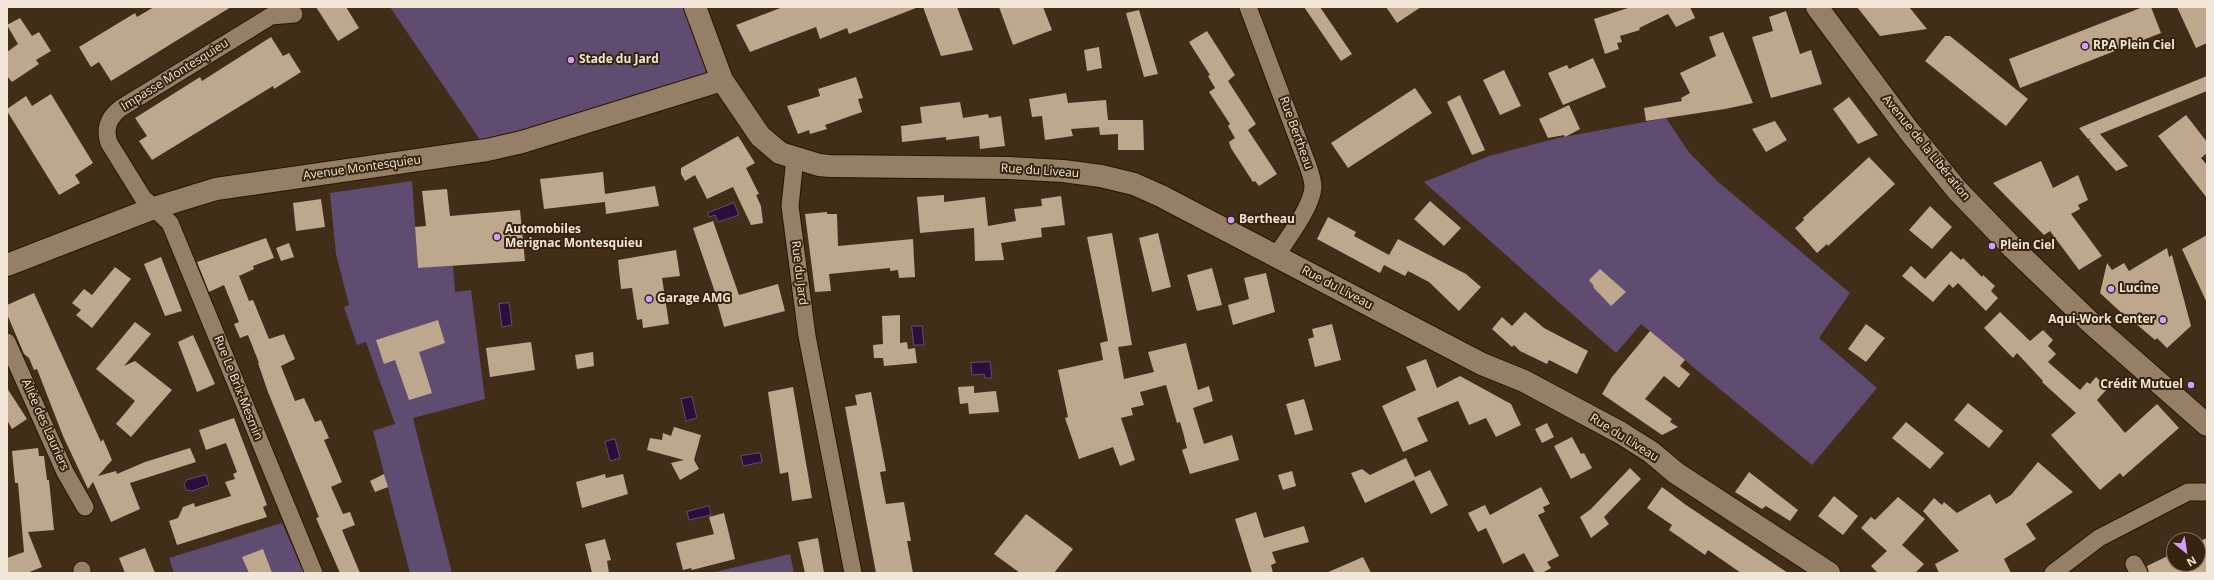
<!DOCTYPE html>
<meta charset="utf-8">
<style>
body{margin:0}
#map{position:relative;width:2214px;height:580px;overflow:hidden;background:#402e18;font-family:"Open Sans",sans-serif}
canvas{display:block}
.frame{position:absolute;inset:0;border:8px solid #f1e6d8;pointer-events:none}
.north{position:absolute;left:2166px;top:532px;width:40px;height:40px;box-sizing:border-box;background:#36240e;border:1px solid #81725f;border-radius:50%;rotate:150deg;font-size:11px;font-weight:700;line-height:16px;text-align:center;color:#f1e6d8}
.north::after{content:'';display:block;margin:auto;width:14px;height:18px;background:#d29dfd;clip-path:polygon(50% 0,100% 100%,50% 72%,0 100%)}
</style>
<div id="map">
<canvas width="2214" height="580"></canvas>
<div class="frame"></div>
<div class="north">N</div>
</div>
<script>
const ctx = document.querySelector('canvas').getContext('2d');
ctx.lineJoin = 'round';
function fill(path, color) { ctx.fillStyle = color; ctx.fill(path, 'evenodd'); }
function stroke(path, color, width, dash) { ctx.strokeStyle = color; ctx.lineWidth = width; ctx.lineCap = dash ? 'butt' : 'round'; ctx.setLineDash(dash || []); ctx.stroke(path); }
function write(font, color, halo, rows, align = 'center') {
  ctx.font = font + ' "Open Sans",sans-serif'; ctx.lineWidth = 4; ctx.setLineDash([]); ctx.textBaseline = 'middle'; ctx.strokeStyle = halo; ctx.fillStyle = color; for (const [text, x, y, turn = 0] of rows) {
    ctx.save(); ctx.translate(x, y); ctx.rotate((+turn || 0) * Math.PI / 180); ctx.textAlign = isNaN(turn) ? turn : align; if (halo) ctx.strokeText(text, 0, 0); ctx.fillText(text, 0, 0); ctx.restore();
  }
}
const green = new Path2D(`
 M390 7H695L722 80 487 150Z
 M1666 118 1688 151 1717 181 1850 293 1819 338 1877 388 1812 465 1641 324 1616 353 1424 182 1489 156 1558 138Z
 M412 181 418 268 453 265 455 292 471 290 485 399 413 418 452 573H410L373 431 395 424 366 342 357 345 344 307 349 305 336 254 330 193Z
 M282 523 304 573H174L169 558Z
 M790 554 794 573H711Z`);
const water = new Path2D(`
 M734 203 739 215 718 222 715 215 709 217 708 213Z
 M509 303 512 325 502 327 499 304Z
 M912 326H922L924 345H914Z
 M990 362 992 378H985L984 374 972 375 971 363Z
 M692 397 697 418 686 421 681 399Z
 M615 439 620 458 610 461 605 442Z
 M760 453 762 462 743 466 741 456Z
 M206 475 209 485 192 491 186 490 184 484 187 480Z
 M709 506 711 515 689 520 687 512Z`);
const building = new Path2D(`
 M154 7H231L111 81 99 62 91 67 79 47 135 13 137 17Z
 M316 7H346L359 28 338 41Z
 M783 7H916V8L849 34 847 28 820 39 816 27 750 52 736 25Z
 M923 7H957L973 50 941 56Z
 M999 7H1043L1052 30 1013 45Z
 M1304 7H1320L1352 54 1341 61Z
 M1386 7H1421L1397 23Z
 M1631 7H1690L1695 18 1676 27 1668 14 1639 28 1640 30 1620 36 1622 42 1617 43 1619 49 1605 54 1594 19Z
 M1857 7H1909L1927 29 1880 36Z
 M2143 7H2151L2161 33 2020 88 2009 59Z
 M2177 7H2207V43L2196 48Z
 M1139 10 1158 74 1144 77 1126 13Z
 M1786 11 1800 54 1811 50 1822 84 1771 98 1752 37 1773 31 1769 17Z
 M20 18 32 36 39 32 51 51 36 60 39 64 12 82 7 76V52L18 44 7 25Z
 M1207 31 1235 75 1228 81 1256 124 1248 130 1277 174 1259 186 1255 181 1253 182 1231 148 1229 142 1235 138 1228 126 1230 124 1209 92 1215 88 1208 76 1210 75 1189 42Z
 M1723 32 1753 103 1725 109 1646 121 1644 108 1682 101 1681 98 1690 93 1680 73 1716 56 1709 37Z
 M1945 36H1950L2028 99 2006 126 1925 61Z
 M271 37 283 56 289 53 301 72 274 89 273 86 152 160 139 141 147 136 135 118 200 77 202 81Z
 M1099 47 1102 68 1087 71 1084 50Z
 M1593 58 1606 87 1563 105 1548 73 1567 65 1569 69Z
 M1504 70 1521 106 1500 115 1483 80Z
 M2207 76V91L2100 134 2128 166 2116 171 2089 140 2091 138 2088 139 2079 128Z
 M856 77 863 98 858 99 862 112 825 125 827 129 810 134 809 130 798 134 787 106 820 96 818 89Z
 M1415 88 1432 113 1348 168 1331 143Z
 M1066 93 1068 103 1106 100 1108 120H1143L1144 150H1118V134L1100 135 1099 127 1071 129 1073 136 1045 140 1042 116 1032 117 1029 99Z
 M51 94 93 163 75 175 80 183 59 195 7 111V109L26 96 32 106Z
 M1460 95 1485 150 1472 155 1447 102Z
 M1849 97 1878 135 1858 144 1833 109Z
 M960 102 963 118 988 114 989 118 1001 116 1005 146 980 149 979 136 946 140V137L902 142 901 126 922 123 920 107Z
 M1569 105 1580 129 1565 137 1564 135 1548 138 1539 119Z
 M2186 115 2207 142V153L2201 158 2207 165V198L2158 136Z
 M1775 121 1787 140 1766 152 1752 129Z
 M738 136 755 163 746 168 759 194 756 195 761 206 763 223 751 225 733 187 707 199 695 175 685 181 681 174V168Z
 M1869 157 1895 184 1828 246 1827 244 1817 253 1795 228 1804 220 1803 218Z
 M2041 161 2053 188 2078 175 2088 200 2078 205 2080 209 2071 214 2102 256 2079 270 2050 231 2044 235 1993 183Z
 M603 172 605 194 655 186 659 206 606 214 605 202 544 209 540 179Z
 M447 189 450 216 520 210 525 261 418 268 415 227 426 226 422 191Z
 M944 195V202L985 197 988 226 1016 221 1014 209 1042 206 1041 199 1061 196 1065 225 1041 228 1042 237 1001 243 1004 260 975 261 974 228 920 233 917 197Z
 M321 199 325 227 296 231 293 203Z
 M1430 201 1461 228 1444 246 1414 219Z
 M1930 206 1952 227 1932 249 1909 230Z
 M827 212V214H837L838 246 913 239 915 277 899 278 898 270 890 271V268L829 274 831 291 815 292 805 214Z
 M1328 217 1356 232 1354 236 1389 255 1398 239 1466 274 1481 287 1459 311 1429 282 1408 271 1405 276 1384 265 1380 273 1317 239Z
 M713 221 739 295 778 284 785 311 724 327 716 298H717L693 228Z
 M1112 233 1132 345 1118 347 1124 379 1154 372 1148 352 1186 343 1198 390 1209 386 1213 401 1193 408 1204 444 1232 435 1239 460 1190 474 1182 450 1187 448 1184 436 1180 422 1177 423 1166 385 1140 392 1144 405 1131 408 1133 415 1121 418 1135 460 1120 466 1113 447 1079 459 1065 418 1068 417 1058 370 1103 360 1100 343 1108 341 1087 237Z
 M1158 233 1171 287 1152 292 1139 238Z
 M2207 235V303L2182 249Z
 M266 238 274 258 253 266 254 269 239 276 249 301 253 300 269 339 284 334 295 359 281 366 295 401 304 398 315 422 321 420 329 438 324 440 342 482 331 487 343 514 350 512 355 525 342 530 360 573H340L316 518 319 517 268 392 258 363H259L248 335 240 338 234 324 239 322 224 285 209 292 197 262Z
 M289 243 294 257 281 261 276 248Z
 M2167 248 2169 257 2172 255 2191 326 2167 348 2157 338 2155 340 2127 316 2126 317 2100 293 2107 263 2112 270 2124 263 2129 271Z
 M676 250 680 276 662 278 669 324 643 328 642 319 637 320 632 288 621 289 618 260Z
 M1951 251 1961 260 1963 258 1982 277 1983 275 1995 286 1991 291 1998 298 1986 311 1958 283 1953 288 1949 284 1933 302 1902 276 1911 266 1925 279Z
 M161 257 182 311 165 316 144 264Z
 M115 267 131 279 92 328 76 315 81 310 72 303 84 289 92 295Z
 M1212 268 1222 305 1197 311 1187 275Z
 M1600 269 1626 292 1611 306 1593 287 1594 286 1589 280Z
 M1266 273 1275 312 1233 325 1228 305 1249 299 1244 278Z
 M34 293 101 442 103 439 112 460 98 476 116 471 117 474 145 462 190 448 196 462 130 483 140 509 111 522 93 482 88 489 63 436 37 369 34 370 29 358 24 354 7 314V305Z
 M1525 312 1544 328 1588 351 1577 374 1549 360 1547 364 1520 351 1514 345 1512 347 1492 329 1502 317 1512 326Z
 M2000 312 2030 341 2043 330 2053 340 2048 346 2056 354 2048 362 2080 390 2087 382 2090 384 2096 377 2108 388 2097 400 2125 433 2157 404 2179 428 2123 477 2120 473 2100 490 2051 435 2076 413 2042 382 2043 381 2017 353 2013 358 1984 328Z
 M900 315V343L907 342 908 349 915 348 917 363 884 366 883 358H874L873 345 883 344 882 316Z
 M438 320 445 343 419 352 432 393 409 400 395 360 384 364 376 340Z
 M135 322 151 334 124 366 135 361 172 390 131 437 116 424 135 401 96 369Z
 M1332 324 1341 360 1315 367 1308 339 1314 337 1312 329Z
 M1866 324 1885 338 1866 362 1848 349Z
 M1650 331 1685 360 1680 366 1690 374 1679 388 1664 376 1645 399 1672 419 1670 422 1678 427 1662 435 1602 394 1612 377Z
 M193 335 215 384 197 392 178 342Z
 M531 342 535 370 490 377 486 348Z
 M593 352 594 366 577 369 575 355Z
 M1426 359 1437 388 1460 376 1511 404 1521 425 1496 437 1486 418 1469 425 1458 401 1417 418 1428 441 1403 452 1382 406 1416 390 1406 367Z
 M974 386V393L996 391 999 412 969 414 968 403 960 404 958 387Z
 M793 387 812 498 792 501 788 472 780 474 768 392Z
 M7 388 27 419 12 429 7 420Z
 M871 392 886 471 880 472 886 504 904 502 911 541H907L913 573H876L845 407 857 405 855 395Z
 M1304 399 1313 430 1295 435 1286 404Z
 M1968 403 2003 431 1989 448 1954 420Z
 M234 418 267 505 263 507 267 517 177 545 169 521 178 518 183 507 194 503 195 507 231 496 225 482 235 479 233 474 237 472 226 443 206 450 199 430Z
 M1906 422 1944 453 1930 469 1892 438Z
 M1547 423 1554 437 1542 443 1535 429Z
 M674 427 701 435 694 460 699 469 680 480 671 463 684 460 647 450 650 438 662 440 663 433 671 436Z
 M1572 437 1581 454 1584 453 1592 468 1571 479 1554 446Z
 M38 448 39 456H44L47 480H49L54 530 28 532 42 567 27 573H7V558L24 552 18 483H15L12 451Z
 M1406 458 1415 477 1430 470 1448 505 1431 514 1414 480 1365 503 1351 473 1362 469 1370 475Z
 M2038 462 2073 492 2026 524 2036 539 2004 559 2011 573H1939L1935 564 1959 551 1923 511 1934 498 1942 505 1944 502 1957 513 1990 494 1996 504 2011 495Z
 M1630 468 1641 479 1604 517 1609 524 1591 538 1580 517 1591 509Z
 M1292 471 1296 486 1283 490 1278 475Z
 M1749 472 1798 510 1790 521 1766 506 1762 509 1735 492Z
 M384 474 388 487 375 492 370 481Z
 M605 474 606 478 623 474 628 494 582 508 576 482Z
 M1541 487 1550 504 1543 507 1545 512 1538 515 1559 556 1547 562 1551 568 1542 573H1535L1524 553 1503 564 1486 528 1478 532 1468 513 1485 505 1490 515Z
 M1662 487 1686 505 1788 573H1741L1708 550 1705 555 1669 530 1672 525 1647 508Z
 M1834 496 1858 516 1843 535 1818 516Z
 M1898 497 1925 519 1902 545 1924 564 1915 573H1878L1871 566 1887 551 1861 528 1871 517 1875 520Z
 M1256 512 1264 538 1304 526 1309 542 1272 552 1276 563 1271 565 1273 573H1252L1235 519Z
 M724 513 735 559 692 570 691 568 683 570 676 543 714 534 709 517Z
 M1026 514 1073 549 1054 573H1020L994 554Z
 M818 538 824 573H805L798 542Z
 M2207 538V573H2149L2147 566 2174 553V564H2198V542Z
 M605 539 611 560 607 561 609 573H592L585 544Z
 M145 548 155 573H125L119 558Z
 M263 549 272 573H249L242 557Z
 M1363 557 1371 573H1326Z`);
const street = new Path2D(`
 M1248 7 1308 166C1310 172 1313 180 1313 187 1312 207 1287 239 1276 256
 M294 14 271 16 121 108C109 117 104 128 109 143L143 198 170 223 314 573
 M795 158 790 206 807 336 853 573
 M7 342 65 472 85 507
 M2134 564 2139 573
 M82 573V570
 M2053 573 2099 538 2188 492H2207`);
const secondary = new Path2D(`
 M695 7 722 80 760 136 780 153 819 165 830 166 1008 168 1063 171 1101 176 1134 184 1161 196 1482 364 1524 381 1621 433 1651 452 1676 473 1829 573
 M1817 7 1909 131 1957 190 2013 248 2091 323 2207 425
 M7 265 154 208 216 189 487 150 522 142 722 80`);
const markers = [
 [2085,46,4,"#d29dfd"],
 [571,60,4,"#d29dfd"],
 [1231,220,4,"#d29dfd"],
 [497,237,4,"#d29dfd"],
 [1992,246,4,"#d29dfd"],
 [2111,289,4,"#d29dfd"],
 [649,299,4,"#d29dfd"],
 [2163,320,4,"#d29dfd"],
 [2191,385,4,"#d29dfd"]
];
const poiNames = [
 ["RPA Plein Ciel",2093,46],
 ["Stade du Jard",579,60],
 ["Bertheau",1239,220],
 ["Automobiles",505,230],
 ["Merignac Montesquieu",505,244],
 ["Plein Ciel",2000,246],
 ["Lucine",2119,289],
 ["Garage AMG",657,299],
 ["Aqui-Work Center",2155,320,"right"],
 ["Crédit Mutuel",2183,385,"right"]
];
const streetNames = [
 ["Impasse Montesquieu",175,75,-32],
 ["Rue Bertheau",1296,133,70],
 ["Avenue de la Libération",1926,148,51],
 ["Avenue Montesquieu",362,168,-8],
 ["Rue du Liveau",1040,171,4],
 ["Rue du Jard",799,273,83],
 ["Rue du Liveau",1337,288,28],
 ["Rue Le Brix-Mesmin",238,388,68],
 ["Allée des Lauriers",45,425,66],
 ["Rue du Liveau",1624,438,32]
];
fill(green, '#604c71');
fill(water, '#2b0d3e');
stroke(water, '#664e6c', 1);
fill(building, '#bda78d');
stroke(street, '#271601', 19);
stroke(secondary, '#271601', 24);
stroke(street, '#958067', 17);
stroke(secondary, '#958067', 22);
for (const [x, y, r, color] of markers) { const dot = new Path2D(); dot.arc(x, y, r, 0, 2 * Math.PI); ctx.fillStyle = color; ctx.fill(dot); stroke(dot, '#36240e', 1.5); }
write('bold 12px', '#f1e6d8', '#36240e', poiNames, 'left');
write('12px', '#f1e6d8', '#36240e', streetNames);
</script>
